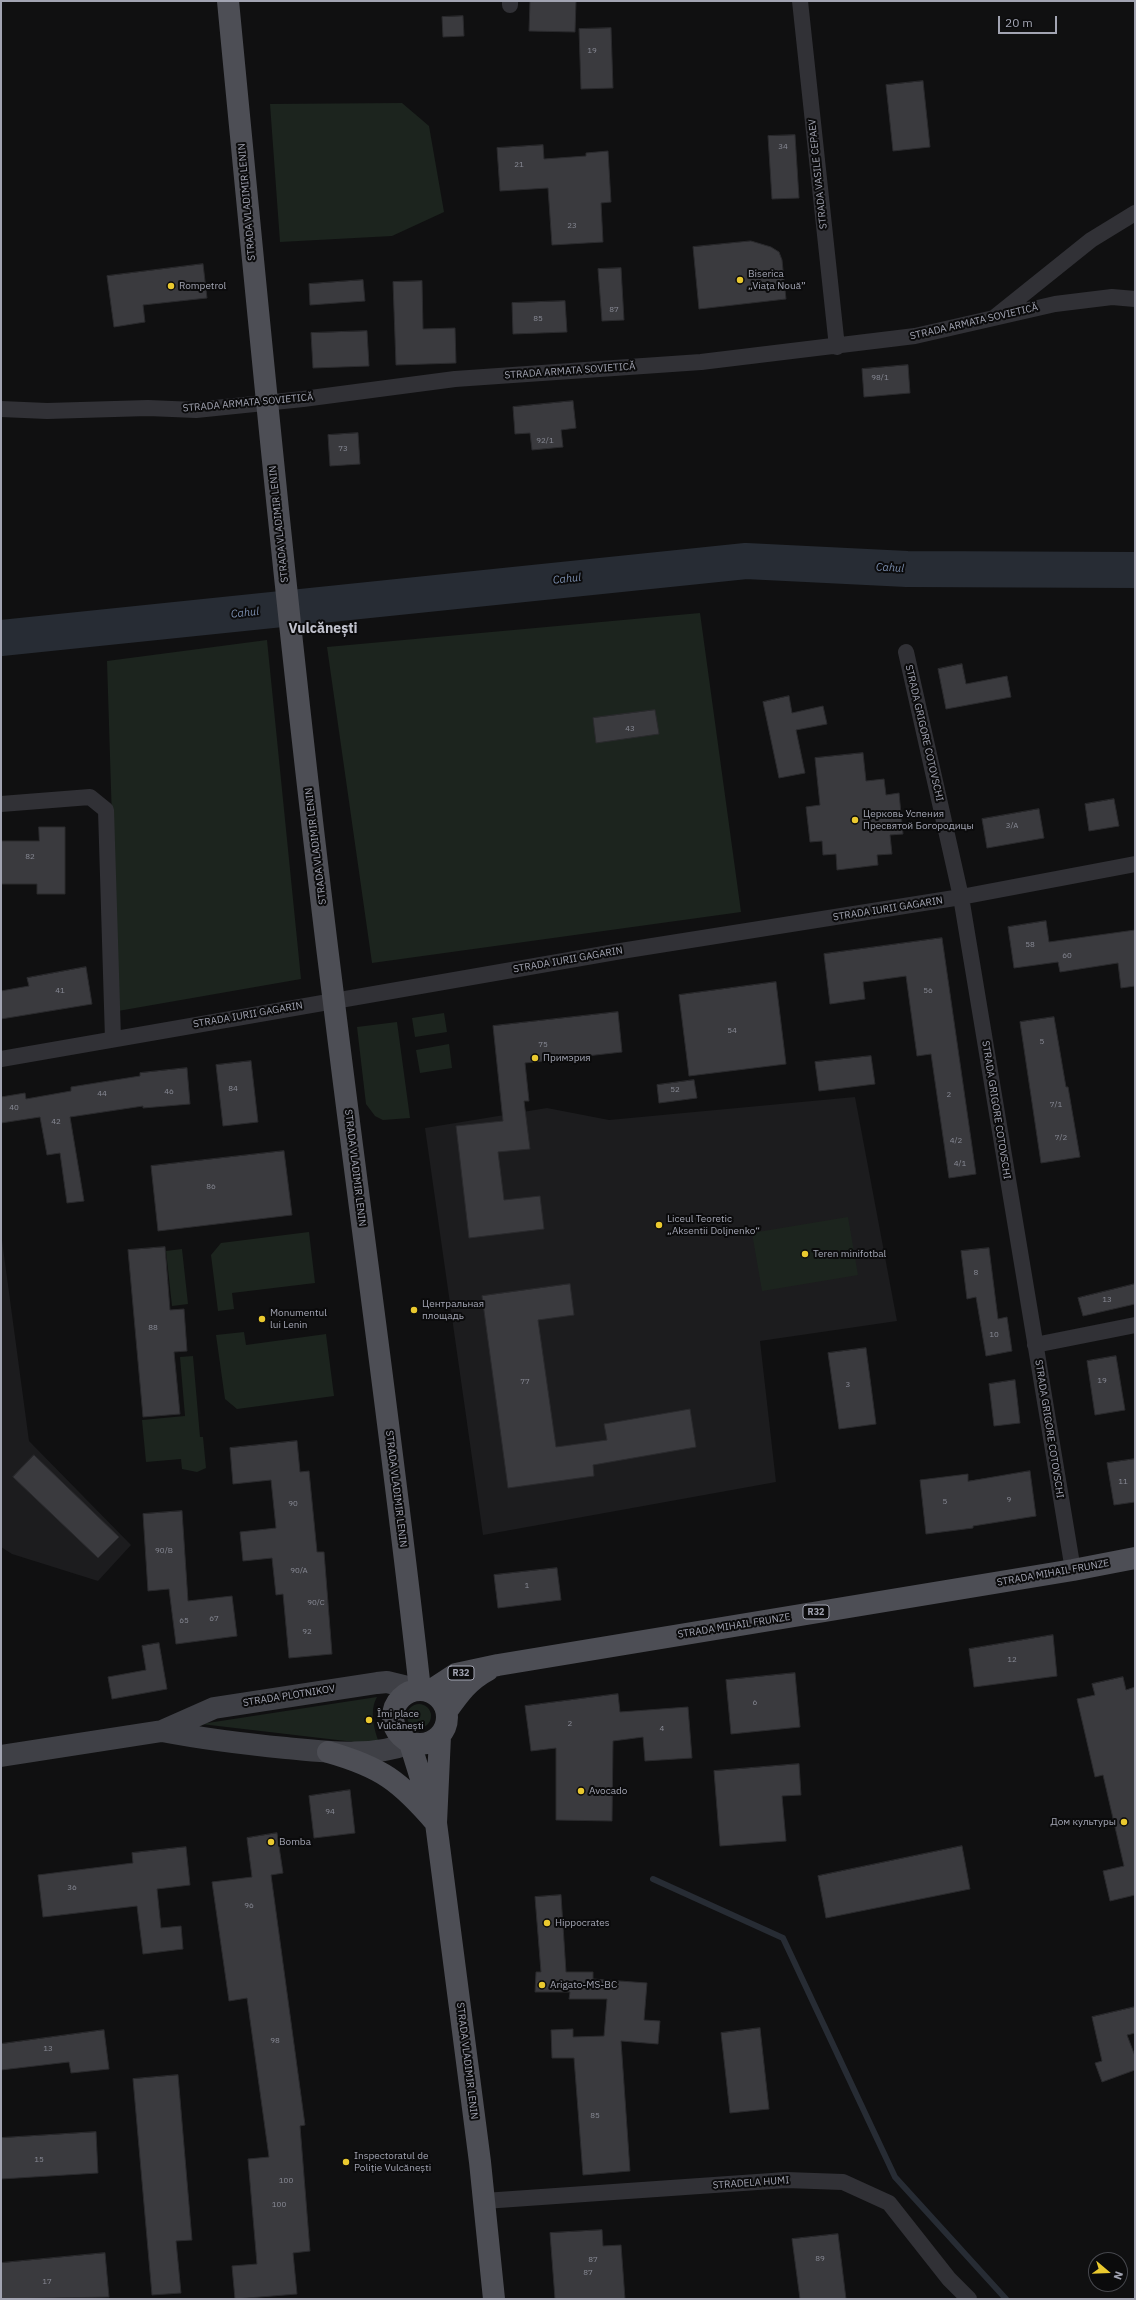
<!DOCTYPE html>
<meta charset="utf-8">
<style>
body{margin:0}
#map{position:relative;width:1136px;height:2300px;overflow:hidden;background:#101011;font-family:"IBM Plex Sans",sans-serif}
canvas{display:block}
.frame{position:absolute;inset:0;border:2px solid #a2a4b2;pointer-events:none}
.north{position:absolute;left:1088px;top:2252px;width:40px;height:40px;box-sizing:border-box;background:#0b0b0c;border:1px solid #47484e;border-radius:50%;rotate:109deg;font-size:11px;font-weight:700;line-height:16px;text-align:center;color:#a2a4b2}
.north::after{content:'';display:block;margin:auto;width:14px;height:18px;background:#eac92f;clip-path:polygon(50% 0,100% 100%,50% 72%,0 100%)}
.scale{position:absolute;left:998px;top:16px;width:59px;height:18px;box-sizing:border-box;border:2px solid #a2a4b2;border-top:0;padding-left:5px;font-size:12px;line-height:14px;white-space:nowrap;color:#a2a4b2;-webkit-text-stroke:3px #0b0b0c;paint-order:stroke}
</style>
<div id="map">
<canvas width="1136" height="2300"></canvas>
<div class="frame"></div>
<div class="north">N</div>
<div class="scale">20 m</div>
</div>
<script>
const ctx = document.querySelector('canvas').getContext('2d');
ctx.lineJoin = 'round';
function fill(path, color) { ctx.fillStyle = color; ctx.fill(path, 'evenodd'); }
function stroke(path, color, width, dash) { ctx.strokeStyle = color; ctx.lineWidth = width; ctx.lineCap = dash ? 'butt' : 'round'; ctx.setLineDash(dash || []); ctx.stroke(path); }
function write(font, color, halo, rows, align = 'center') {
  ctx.font = font + ' "IBM Plex Sans",sans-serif'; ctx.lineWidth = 4; ctx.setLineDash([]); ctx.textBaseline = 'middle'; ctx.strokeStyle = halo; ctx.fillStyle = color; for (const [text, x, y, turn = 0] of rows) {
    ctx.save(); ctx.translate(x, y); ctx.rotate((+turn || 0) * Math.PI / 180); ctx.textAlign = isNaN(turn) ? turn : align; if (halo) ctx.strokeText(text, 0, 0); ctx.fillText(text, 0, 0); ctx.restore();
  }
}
const built = new Path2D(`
 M855 1097 897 1321 760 1341 776 1482 483 1535 425 1128 547 1108 609 1120Z
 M1 1233 29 1441 131 1545 98 1581 12 1554 1 1547Z`);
const green = new Path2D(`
 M402 103 429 126 444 212 392 236 280 242 270 104Z
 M700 613 741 912 372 963 327 647Z
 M267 640 301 979 118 1011 107 661Z
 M444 1013 447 1032 415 1037 412 1018Z
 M397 1022 410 1118 383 1120 375 1116 366 1104 357 1027Z
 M449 1044 452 1068 420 1073 416 1050Z
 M848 1217 858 1275 762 1291 752 1233Z
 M309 1232 315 1283 232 1293 234 1309 218 1311 211 1255 221 1243Z
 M182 1249 188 1304 172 1306 166 1251Z
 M244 1332 246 1345 326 1334 334 1396 237 1409 225 1399 216 1335Z
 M193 1356 200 1437H203L206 1468 197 1472 182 1469 181 1459 146 1462 142 1420 185 1416 180 1357Z
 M377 1697C369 1711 374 1730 380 1745L201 1724Z
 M407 1716a12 12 0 1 1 24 0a12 12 0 1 1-24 0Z`);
const stream = new Path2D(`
 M653 1879 783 1938 895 2177 1006 2299`);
const river = new Path2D(`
 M1 638 746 561 907 569 1135 570`);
const building = new Path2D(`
 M576 1 575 32 529 31 530 2Z
 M463 16 464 36 443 37 442 17Z
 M611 28 613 88 581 89 579 29Z
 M923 81 930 147 893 151 886 85Z
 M795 135 799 198 772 199 768 136Z
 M543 145 544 159 586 156V153L608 151 611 202 601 203 603 242 552 245 548 188 500 191 497 148Z
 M751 241 771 247 779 252 782 260 786 299 699 309 693 247Z
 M203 264 207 298 143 305 145 322 114 327 107 276Z
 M621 268 624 320 602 321 598 269Z
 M363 280 365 301 310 305 309 284Z
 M422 281 423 329 455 328 456 363 396 365 393 282Z
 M565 301 567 332 513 334 512 303Z
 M367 331 369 366 313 368 311 333Z
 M908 365 910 393 864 397 862 369Z
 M573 401 576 428 561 430 563 447 532 450 530 433 515 434 513 407Z
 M358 433 360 464 330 466 328 435Z
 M962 664 966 684 1007 676 1011 697 946 709 938 669Z
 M789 696 792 713 823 706 827 724 796 730 805 773 779 778 763 702Z
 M655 710 659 734 596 743 593 718Z
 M863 753 866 781 884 779 886 795 899 793 903 834 890 835 892 854 877 855 878 865 837 870 836 854 823 855 822 841 810 842 806 807 820 805 815 758Z
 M1114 799 1119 826 1089 831 1085 804Z
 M1039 809 1044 838 987 848 982 819Z
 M39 827H65V894H37V884H1V841H39Z
 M1046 921 1049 942 1135 930V986L1121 988 1118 963 1060 972 1058 962 1014 968 1008 927Z
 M942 938 976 1174 949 1178 931 1054 917 1056 906 976 863 982 865 999 830 1004 824 954Z
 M86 967 92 1004 1 1019V991L29 986 27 978Z
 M776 982 786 1064 689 1076 679 995Z
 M618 1012 622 1052 525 1063 529 1101H524L530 1149 498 1152 504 1200 540 1196 544 1229 469 1238 456 1126 503 1121 493 1026Z
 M1054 1017 1066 1087H1068L1080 1157 1041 1163 1020 1022Z
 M871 1056 875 1084 819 1091 815 1062Z
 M251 1061 258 1122 223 1126 216 1065Z
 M187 1068 190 1104 143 1108V1106L70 1117 84 1201 67 1203 60 1153 47 1155 40 1117 1 1123V1097L25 1093 26 1099 71 1091V1087L140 1076V1073Z
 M694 1080 697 1098 659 1103 657 1085Z
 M284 1151 292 1215 158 1231 151 1166Z
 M165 1247 170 1310 184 1309 187 1351 174 1352 180 1414 143 1417 128 1250Z
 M989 1248 998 1319 1007 1317 1012 1351 986 1356 976 1297 967 1299 961 1251Z
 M570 1284 574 1315 538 1320 556 1447 607 1440 604 1424 690 1409 696 1447 593 1465 594 1476 508 1488 482 1296Z
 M1135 1284V1304L1083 1316 1078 1298Z
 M866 1348 876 1424 839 1429 828 1353Z
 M1116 1356 1125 1410 1095 1415 1087 1361Z
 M1015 1380 1020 1423 994 1426 989 1384Z
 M297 1441 300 1472 309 1471 317 1552H324L332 1654 289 1658 283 1594 276 1595 272 1558 243 1561 240 1532 276 1528 271 1480 233 1484 230 1448Z
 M34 1455 119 1537 98 1558 13 1477Z
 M1135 1459V1502L1114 1505 1107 1463Z
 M1030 1471 1036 1516 973 1526V1528L926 1534 920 1480 968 1474V1481Z
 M182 1511 188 1601 232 1596 237 1636 176 1644 169 1589 148 1591 143 1514Z
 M557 1568 561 1600 498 1608 494 1575Z
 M1053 1635 1057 1676 974 1687 969 1649Z
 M159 1643 167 1689 112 1699 108 1677 146 1670 142 1646Z
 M795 1673 800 1727 731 1734 726 1680Z
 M1123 1677 1126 1690 1135 1687V1895L1110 1901 1103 1871 1124 1866 1103 1775 1095 1777 1077 1699 1095 1695 1092 1684Z
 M618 1694 620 1712 688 1707 692 1758 645 1761 643 1737 613 1741 612 1821 556 1820V1748L531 1751 525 1706Z
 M799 1764 801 1795 782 1796 786 1841 720 1846 714 1771Z
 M350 1790 355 1833 314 1838 309 1796Z
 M277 1833 283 1873 271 1875 305 2125 300 2126 310 2251 293 2253 297 2294 235 2299 232 2266 257 2264 248 2159 269 2157 247 1998 229 2001 212 1882 252 1877 247 1838Z
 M962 1846 970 1889 826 1918 818 1876Z
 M186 1847 190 1885 157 1889 161 1928 181 1926 183 1949 143 1954 137 1906 43 1917 38 1875 133 1863 132 1853Z
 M561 1895 566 1972H593V1979L647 1983 644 2020 660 2021 658 2044 621 2041 630 2171 583 2175 574 2058H552L551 2030 573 2029V2037L604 2036 607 1999H569L570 1992H535L536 1972H541L535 1897Z
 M1135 2007V2033L1127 2035 1135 2056V2070L1102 2082 1095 2063 1102 2061 1092 2017Z
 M760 2028 769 2109 730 2113 721 2033Z
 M104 2030 109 2069 71 2073 69 2062 1 2070V2044Z
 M178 2075 192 2240 176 2241 181 2293 152 2295 133 2079Z
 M96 2132 98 2173 1 2179V2138Z
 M602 2230 603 2246 621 2245 625 2299H555L550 2233Z
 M838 2234 846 2299H800L792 2239Z
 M105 2253 109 2297 1 2299V2263Z`);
const minor = new Path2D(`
 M510 1V5
 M800 1 837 347
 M995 317 1091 240 1135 213
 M1 409 47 411 148 408 196 410 303 399 455 379 701 362 915 336 1055 304 1112 297 1135 299
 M906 652 961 897 1073 1570
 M1 804 90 797 106 810 113 1039
 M1 1059 621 951 961 897 1135 864
 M1035 1345 1135 1325
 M484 2201 786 2180 843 2182 889 2203 949 2279 969 2299`);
const secondary = new Path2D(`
 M162 1731C204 1739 244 1744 286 1748 327 1752 372 1758 410 1743
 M1 1756 162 1731 214 1708 377 1683 387 1682 420 1690`);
const primary = new Path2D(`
 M228 1C260 335 292 670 334 1003 362 1232 395 1460 420 1690
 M393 1717a27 27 0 1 1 54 0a27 27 0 1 1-54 0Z
 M430 1691 456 1674 498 1665 1073 1570 1135 1558
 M447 1711C459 1694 469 1680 488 1670
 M440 1736 436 1823 480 2162 494 2299
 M410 1743 431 1811
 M328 1752C381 1767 400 1781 436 1823`);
const markers = [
 [740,280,4,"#eac92f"],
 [171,286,4,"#eac92f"],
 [855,820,4,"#eac92f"],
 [535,1058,4,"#eac92f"],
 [659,1225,4,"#eac92f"],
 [805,1254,4,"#eac92f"],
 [414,1310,4,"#eac92f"],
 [262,1319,4,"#eac92f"],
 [369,1720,4,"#eac92f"],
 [581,1791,4,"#eac92f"],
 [1124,1822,4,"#eac92f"],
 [271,1842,4,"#eac92f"],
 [547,1923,4,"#eac92f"],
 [542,1985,4,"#eac92f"],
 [346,2162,4,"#eac92f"]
];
const numberNames = [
 ["19",592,51],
 ["34",783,147],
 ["21",519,165],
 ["23",572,226],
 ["87",614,310],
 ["85",538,319],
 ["98/1",880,378],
 ["92/1",545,441],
 ["73",343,449],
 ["43",630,729],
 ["3/A",1012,826],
 ["82",30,857],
 ["58",1030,945],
 ["60",1067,956],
 ["41",60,991],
 ["56",928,991],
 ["54",732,1031],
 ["5",1042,1042],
 ["75",543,1045],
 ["84",233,1089],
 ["52",675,1090],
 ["46",169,1092],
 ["44",102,1094],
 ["2",949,1095],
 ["7/1",1056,1105],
 ["40",14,1108],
 ["42",56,1122],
 ["7/2",1061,1138],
 ["4/2",956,1141],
 ["4/1",960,1164],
 ["86",211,1187],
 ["8",976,1273],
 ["13",1107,1300],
 ["88",153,1328],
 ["10",994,1335],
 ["19",1102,1381],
 ["77",525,1382],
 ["3",848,1385],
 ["11",1123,1482],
 ["9",1009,1500],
 ["5",945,1502],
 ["90",293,1504],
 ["90/B",164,1551],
 ["90/A",299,1571],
 ["1",527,1586],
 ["90/C",316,1603],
 ["67",214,1619],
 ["65",184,1621],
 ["92",307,1632],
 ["12",1012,1660],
 ["6",755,1703],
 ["2",570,1724],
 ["4",662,1729],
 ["94",330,1812],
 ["36",72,1888],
 ["96",249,1906],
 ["98",275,2041],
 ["13",48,2049],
 ["85",595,2116],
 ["15",39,2160],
 ["100",286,2181],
 ["100",279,2205],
 ["89",820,2259],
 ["87",593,2260],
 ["87",588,2273],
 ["17",47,2282]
];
const shields = [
 [816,1612,26],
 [461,1673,26]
];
const shieldNames = [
 ["R32",816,1612],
 ["R32",461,1673]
];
const streetNames = [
 ["STRADA VASILE CEPAEV",818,174,-96],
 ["STRADA VLADIMIR LENIN",247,202,-95],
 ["STRADA ARMATA SOVIETICĂ",974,322,-13],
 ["STRADA ARMATA SOVIETICĂ",570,371,-4],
 ["STRADA ARMATA SOVIETICĂ",248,403,-5],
 ["STRADA VLADIMIR LENIN",279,524,-96],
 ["STRADA GRIGORE COTOVSCHI",924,733,77],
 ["STRADA VLADIMIR LENIN",316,846,-97],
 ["STRADA IURII GAGARIN",888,909,-9],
 ["STRADA IURII GAGARIN",568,960,-10],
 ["STRADA IURII GAGARIN",248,1015,-10],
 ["STRADA GRIGORE COTOVSCHI",996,1110,81],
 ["STRADA VLADIMIR LENIN",355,1168,83],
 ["STRADA GRIGORE COTOVSCHI",1049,1429,81],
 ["STRADA VLADIMIR LENIN",396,1489,83],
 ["STRADA MIHAIL FRUNZE",1053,1573,-10],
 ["STRADA MIHAIL FRUNZE",734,1626,-9],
 ["STRADA PLOTNIKOV",289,1696,-9],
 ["STRADA VLADIMIR LENIN",467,2061,83],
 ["STRADELA HUMI",751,2183,-4]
];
const poiNames = [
 ["Biserica",748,274],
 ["„Viața Nouă”",748,286],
 ["Rompetrol",179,286],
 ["Церковь Успения",863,814],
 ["Пресвятой Богородицы",863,826],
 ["Примэрия",543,1058],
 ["Liceul Teoretic",667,1219],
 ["„Aksentii Doljnenko“",667,1231],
 ["Teren minifotbal",813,1254],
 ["Центральная",422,1304],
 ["площадь",422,1316],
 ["Monumentul",270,1313],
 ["lui Lenin",270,1325],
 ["Îmi place",377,1714],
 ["Vulcănești",377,1726],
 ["Avocado",589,1791],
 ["Дом культуры",1116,1822,"right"],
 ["Bomba",279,1842],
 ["Hippocrates",555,1923],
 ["Arigato-MS-BC",550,1985],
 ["Inspectoratul de",354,2156],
 ["Poliție Vulcănești",354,2168]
];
const waterNames = [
 ["Cahul",890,568,3],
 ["Cahul",567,579,-6],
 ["Cahul",245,613,-6]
];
const districtNames = [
 ["Vulcănești",323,629]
];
fill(built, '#1c1c1e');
fill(green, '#1c241e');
stroke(stream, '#272c34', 6);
stroke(river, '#272c34', 36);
fill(building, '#3a3a3e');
stroke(building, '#2a2a2d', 1);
stroke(minor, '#313136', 16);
stroke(secondary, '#3f4046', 22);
stroke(primary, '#4d4e55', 22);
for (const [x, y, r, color] of markers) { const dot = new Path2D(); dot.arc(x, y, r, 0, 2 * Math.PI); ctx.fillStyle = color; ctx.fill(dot); stroke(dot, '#0b0b0c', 1.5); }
write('8px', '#888a95', null, numberNames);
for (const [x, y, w] of shields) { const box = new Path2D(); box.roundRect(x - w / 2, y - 7, w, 14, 3); ctx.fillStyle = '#0b0b0c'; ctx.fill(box); stroke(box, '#a2a4b2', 1); }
write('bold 9px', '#a2a4b2', null, shieldNames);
write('10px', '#a2a4b2', '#0b0b0c', streetNames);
write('10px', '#a2a4b2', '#0b0b0c', poiNames, 'left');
write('italic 11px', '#798cac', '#0b0b0c', waterNames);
write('bold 14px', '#c2c3ce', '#0b0b0c', districtNames);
</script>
